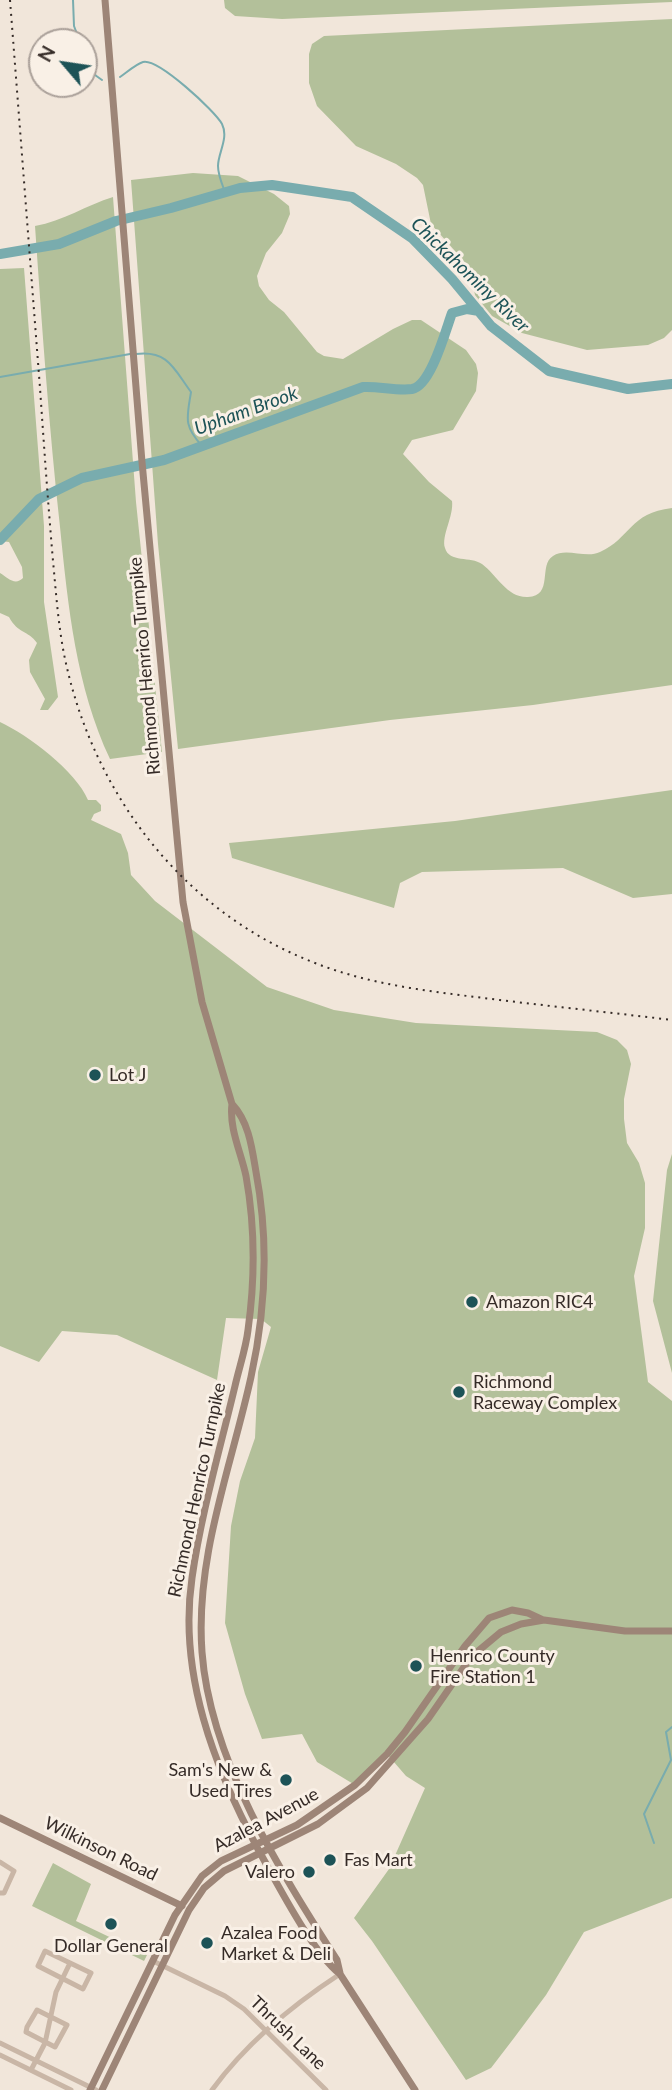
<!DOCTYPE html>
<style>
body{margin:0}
#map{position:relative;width:672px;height:2090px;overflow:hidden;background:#f1e6da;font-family:Lato,sans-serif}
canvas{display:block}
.north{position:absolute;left:28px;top:28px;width:70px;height:70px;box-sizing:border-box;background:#f9f0e6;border:2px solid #aba19a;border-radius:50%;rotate:299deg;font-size:19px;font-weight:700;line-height:28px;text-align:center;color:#352b27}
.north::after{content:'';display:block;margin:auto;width:24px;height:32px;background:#1d5357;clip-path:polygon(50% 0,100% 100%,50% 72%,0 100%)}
</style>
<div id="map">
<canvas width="672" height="2090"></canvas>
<div class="north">N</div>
</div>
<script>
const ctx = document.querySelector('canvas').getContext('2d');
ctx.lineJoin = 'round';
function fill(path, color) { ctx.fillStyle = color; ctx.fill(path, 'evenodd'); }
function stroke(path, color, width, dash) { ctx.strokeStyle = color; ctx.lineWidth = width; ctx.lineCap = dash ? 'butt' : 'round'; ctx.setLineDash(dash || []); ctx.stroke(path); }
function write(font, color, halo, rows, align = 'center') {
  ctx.font = font + ' Lato,sans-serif'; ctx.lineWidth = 6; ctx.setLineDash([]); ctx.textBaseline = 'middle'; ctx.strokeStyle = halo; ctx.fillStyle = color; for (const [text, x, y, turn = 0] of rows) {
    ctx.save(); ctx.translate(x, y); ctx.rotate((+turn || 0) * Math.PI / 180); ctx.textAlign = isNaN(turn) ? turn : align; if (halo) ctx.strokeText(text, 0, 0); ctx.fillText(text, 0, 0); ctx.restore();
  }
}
const green = new Path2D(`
 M224 0H672V2L282 19 235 16 225 8Z
 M672 19V330L664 338 648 345 587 350 522 333 492 316 475 295 470 268 431 224 423 185 417 178 396 164 356 146 317 106 309 83V54L312 44 324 36Z
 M193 173 238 176 274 194 289 206 290 214 282 233 266 253 257 276 259 286 269 300 284 312 317 352 324 356 343 359 393 329 412 320H421L466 350 476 364 478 373 476 391 453 430 412 440 403 454 429 482 452 501C454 516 441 536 445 548 449 563 471 556 482 564 497 575 507 598 528 597 554 596 538 565 553 556 566 547 586 559 600 552 631 538 629 513 672 508V685L533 705 390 720 178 749 158 544 131 180Z
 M113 197 136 502 162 752 110 759C76 687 68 606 60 527 49 427 42 327 35 226 63 221 87 205 113 197Z
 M24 268 44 526V602L58 697 48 710H40L45 699 30 672 29 660 37 643C28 630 18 634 9 617L0 613V573C8 578 15 586 23 578L22 567 9 542 0 541V269Z
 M0 722C28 735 76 771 88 800H96L101 805V811L94 814 91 820 121 834 128 853 131 875 155 901 267 987 334 1010 416 1023 597 1032 617 1040 627 1050 631 1064 624 1099V1119L627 1143 639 1163 645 1183V1228L634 1276 648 1382 672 1401V1898L584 1932 546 1995 514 2038 491 2068 466 2080 372 1941 354 1918 389 1869 425 1788 406 1776 387 1754 355 1785 317 1762 302 1734 262 1739 245 1694 225 1623 231 1526 240 1481 255 1438 258 1372 271 1327 261 1319 226 1318 217 1380 117 1335 62 1331 39 1362 0 1346Z
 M672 790V894L633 898 563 868 422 872 400 883 394 908 232 858 229 843 455 821Z
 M672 1154V1373L653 1301 667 1170Z
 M53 1863 91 1884 76 1921 147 1955 144 1961 32 1906Z`);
const stream = new Path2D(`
 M73 0 74 26 80 42
 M84 54 95 75 102 80
 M120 77C126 73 136 64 143 62 158 58 215 111 222 124 229 138 218 153 218 166 218 175 222 184 225 192
 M136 354C168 350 174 369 191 392 187 418 183 425 202 446
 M0 377 130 354
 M654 1843 644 1814 671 1760 666 1732 672 1727`);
const river = new Path2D(`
 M0 254 59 244 116 221 171 208 240 188 272 185 352 197 412 238 452 279 491 326 549 371 628 389 672 384
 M0 540 39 499 82 478 164 460 363 387C379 386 396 391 412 389 431 386 446 329 452 313L467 309 479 311`);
const street = new Path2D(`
 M0 1862 14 1871 4 1893H0
 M45 1951 91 1973 83 1989 38 1966Z
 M153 1961 225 1996 244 2009 326 2090
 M37 2010 67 2025 55 2047 26 2032 27 2027Z
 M0 2043 96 2090
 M0 2055 71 2090
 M31 2070 45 2043 56 1992 70 1963
 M212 2090C247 2042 291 2006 340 1974`);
const secondary = new Path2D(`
 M105 0 142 462 183 902 202 1002 232 1104C229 1129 241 1152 246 1176 255 1226 255 1280 248 1330 246 1348 239 1368 235 1386 220 1449 201 1514 192 1578 178 1673 214 1767 259 1851 277 1883 312 1952 340 1974L415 2090
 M232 1104C249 1122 252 1148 256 1172 269 1241 266 1309 251 1377 231 1468 195 1557 202 1652 210 1760 280 1871 337 1960L340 1973
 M0 1818 182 1906
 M90 2090 175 1915 202 1876 221 1861 297 1825 355 1785 387 1754 405 1732 465 1646 489 1618 512 1610 528 1613 543 1620
 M102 2090 189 1910 204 1888 224 1871 318 1824 367 1788 428 1719 471 1657 501 1632 521 1624 544 1620 625 1631H672`);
const rail = new Path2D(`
 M10 0C20 129 30 259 40 388 44 446 48 503 53 561 56 592 58 623 64 654 91 790 180 909 310 961 371 986 436 992 500 1000 557 1007 615 1013 672 1020`);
const markers = [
 [95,1075,7,"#1d5357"],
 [472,1302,7,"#1d5357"],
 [459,1392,7,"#1d5357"],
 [416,1666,7,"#1d5357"],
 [286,1780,7,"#1d5357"],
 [330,1860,7,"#1d5357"],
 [309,1872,7,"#1d5357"],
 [111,1924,7,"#1d5357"],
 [207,1943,7,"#1d5357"]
];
const streetNames = [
 ["Richmond Henrico Turnpike",145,666,-95],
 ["Richmond Henrico Turnpike",197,1490,-78],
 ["Azalea Avenue",266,1820,-28],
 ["Wilkinson Road",101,1849,26],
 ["Thrush Lane",288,2033,44]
];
const poiNames = [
 ["Lot J",109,1075],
 ["Amazon RIC4",486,1302],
 ["Richmond",473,1382],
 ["Raceway Complex",473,1403],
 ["Henrico County",430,1656],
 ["Fire Station 1",430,1677],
 ["Sam's New &",272,1770,"right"],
 ["Used Tires",272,1791,"right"],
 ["Fas Mart",344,1860],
 ["Valero",295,1872,"right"],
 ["Azalea Food",221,1933],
 ["Market & Deli",221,1954],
 ["Dollar General",111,1946,"center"]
];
const waterNames = [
 ["Chickahominy River",470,275,44],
 ["Upham Brook",246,411,-20]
];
fill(green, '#b3c09a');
stroke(stream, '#79acae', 2);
stroke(river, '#79acae', 10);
stroke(street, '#c9b6a6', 5);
stroke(secondary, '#9d8577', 7);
stroke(rail, '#352b27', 2, [2, 5]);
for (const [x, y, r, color] of markers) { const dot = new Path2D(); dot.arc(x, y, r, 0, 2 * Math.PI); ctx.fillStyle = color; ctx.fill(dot); stroke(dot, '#f9f0e6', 2.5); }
write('18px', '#352b27', '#f9f0e6', streetNames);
write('18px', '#352b27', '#f9f0e6', poiNames, 'left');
write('italic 19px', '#1d5357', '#f9f0e6', waterNames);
</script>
